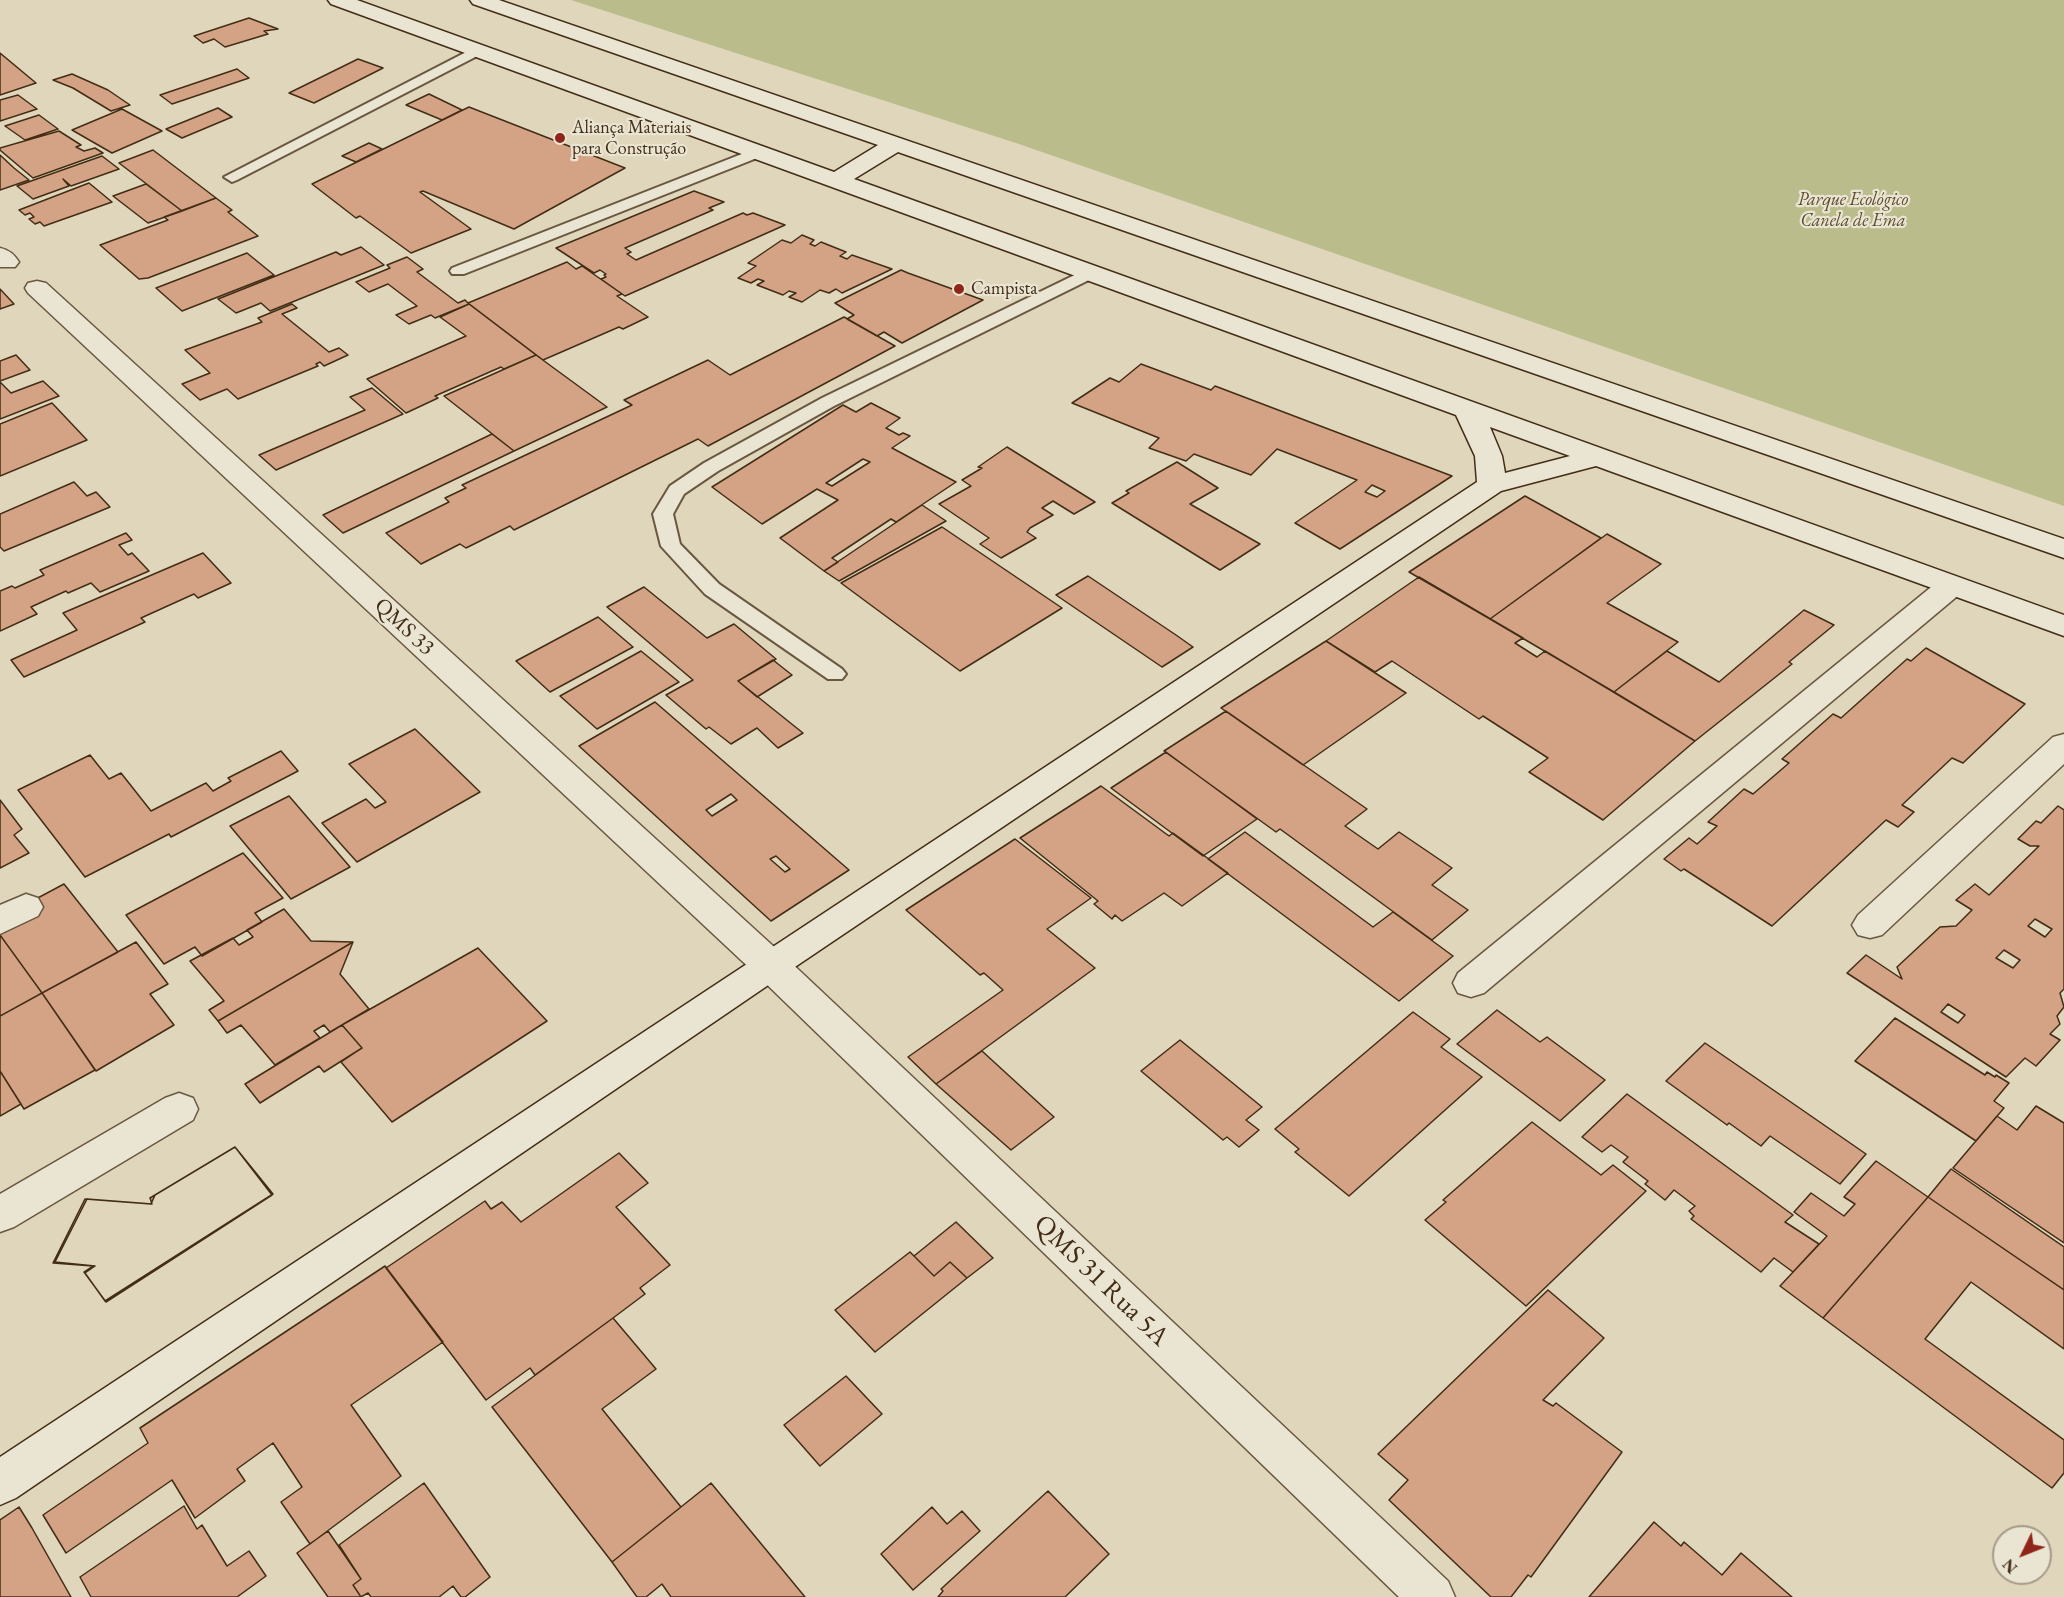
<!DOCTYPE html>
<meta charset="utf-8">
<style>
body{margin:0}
#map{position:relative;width:2064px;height:1597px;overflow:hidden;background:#dfd6bc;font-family:"EB Garamond",serif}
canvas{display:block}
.north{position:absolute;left:1992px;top:1525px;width:60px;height:60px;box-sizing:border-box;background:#eae4d3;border:2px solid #a79b87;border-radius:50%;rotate:227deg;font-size:16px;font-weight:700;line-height:24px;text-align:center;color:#432d15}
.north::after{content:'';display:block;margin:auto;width:21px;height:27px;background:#8f2418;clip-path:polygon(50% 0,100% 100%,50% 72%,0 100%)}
</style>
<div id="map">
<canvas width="2064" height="1597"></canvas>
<div class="north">N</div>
</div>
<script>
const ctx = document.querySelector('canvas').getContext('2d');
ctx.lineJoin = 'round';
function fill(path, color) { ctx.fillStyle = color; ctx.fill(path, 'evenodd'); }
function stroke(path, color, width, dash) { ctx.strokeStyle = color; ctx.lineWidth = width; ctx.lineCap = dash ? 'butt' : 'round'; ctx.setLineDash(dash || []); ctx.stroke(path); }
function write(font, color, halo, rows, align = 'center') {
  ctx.font = font + ' "EB Garamond",serif'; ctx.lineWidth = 4.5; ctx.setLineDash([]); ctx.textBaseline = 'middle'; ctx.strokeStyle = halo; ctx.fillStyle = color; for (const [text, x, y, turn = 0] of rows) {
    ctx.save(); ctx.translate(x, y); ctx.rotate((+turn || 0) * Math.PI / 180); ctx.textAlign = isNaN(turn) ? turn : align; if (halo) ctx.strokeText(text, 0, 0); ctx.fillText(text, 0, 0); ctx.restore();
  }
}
const green = new Path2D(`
 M571 0H2064V506L1016 143Z`);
const building = new Path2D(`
 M249 18 278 29 264 31 268 34 225 47 214 39 203 43 194 36Z
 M0 53 36 83 0 95Z
 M358 59 383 68 314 103 289 93Z
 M237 69 249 78 172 104 160 95Z
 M72 74 108 90 130 105 111 111 73 88 53 80Z
 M429 94 462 110 442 120 406 105Z
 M18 95 37 109 0 121V100Z
 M469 107 625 168 514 229 423 191 420 192 471 229 411 253 360 216 356 218 312 184Z
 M218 108 232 117 182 138 166 129Z
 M122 109 162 131 112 153 72 130Z
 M39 115 58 129 25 140 5 126Z
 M59 131 81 145 76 147 84 151 95 148 103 153 33 178 0 150V148Z
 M369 143 382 149 356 162 342 156Z
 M153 150 216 198 182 211 119 163Z
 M0 155 14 168 29 180 0 190Z
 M102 156 119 169 71 186 63 179 69 186 33 199 17 186Z
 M89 183 112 202 44 226 40 222 35 224 29 219 34 217 30 213 25 215 19 210Z
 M146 184 182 211 148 223 113 196Z
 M694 191 724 202 709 208 713 210 625 248 631 252 627 254 636 260 743 213 747 215 753 213 785 225 625 296 601 279 606 277 604 275 606 274 600 270 594 273 556 248Z
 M216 198 232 210 228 212 258 236 148 278 139 279 100 245 168 220 164 217Z
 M802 235 814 240 810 244 815 246 821 242 846 252 840 256 847 259 852 255 892 269 842 293 836 289 829 293 820 290 802 302 789 297 796 293 789 291 783 295 757 285 764 281 758 279 751 283 738 278 756 266 748 263 782 240 791 243Z
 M361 247 384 265 270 311 261 303 236 313 218 299 336 252 341 255Z
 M247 253 274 275 182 311 156 288Z
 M407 257 423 269 417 272 458 303 465 300 469 304 435 318 431 315 409 324 396 315 417 306 388 284 369 292 356 282 390 268 387 265Z
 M567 262 576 269 582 266 622 294 617 296 648 317 623 329 619 327 543 360 468 303Z
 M901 270 908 273 983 300 902 343 884 332 877 336 847 319 854 315 835 303Z
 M0 289 14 304 0 309Z
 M292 304 297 308 282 314 329 352 339 348 348 355 324 366 320 362 316 364 318 366 238 399 227 389 200 400 182 384 210 373 185 350 262 322 258 318Z
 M469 304 536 355 504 369 501 367 435 396 438 398 406 413 367 379 466 336 440 317Z
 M844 317 895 346 708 446 698 439 514 530 510 526 466 548 460 544 421 564 386 533 449 502 445 498 466 488 462 485 632 405 624 400 708 360 730 375Z
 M16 355 30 370 0 381V361Z
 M536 355 607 407 514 451 444 396Z
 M1141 364 1211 390 1215 386 1452 476 1340 549 1295 523 1357 480 1277 449 1251 475 1194 454 1186 461 1149 448 1159 438 1072 403 1110 378 1119 382ZM1372 485 1385 491 1377 497 1365 492Z
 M43 381 59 396 0 419V382L11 393Z
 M372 388 403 414 276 470 259 455 365 410 350 397Z
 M52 403 87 440 0 476V424Z
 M871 403 900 418 886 428 899 435 903 433 910 436 892 448 956 482 896 522 891 519 832 558 838 562 824 571 780 538 838 500 817 489 762 524 712 487 843 405 856 412ZM863 459 870 462 832 486 826 483Z
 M492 434 514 451 343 533 323 515Z
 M1007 447 1095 502 1074 514 1053 501 1042 508 1053 515 1030 528 1027 532 1036 538 1001 558 980 544 989 538 939 504 971 486 962 480 982 468 978 467Z
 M1177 462 1218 488 1190 504 1260 544 1220 570 1112 503 1129 493 1126 491Z
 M74 482 87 496 96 492 110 507 4 551 0 547V514Z
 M1525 496 1601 538 1490 619 1409 572Z
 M922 505 946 521 839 581 824 571Z
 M942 527 1062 608 960 671 841 583Z
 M126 533 132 540 119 545 128 555 132 553 149 571 100 592 91 583 68 593 66 591 31 607 37 614 0 631V591L12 586 15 588 44 575 40 570Z
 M1607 534 1661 564 1607 603 1678 642 1614 692 1490 619Z
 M203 553 231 583 198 598 194 594 141 618 145 622 24 677 11 660 77 630 63 613Z
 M1088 576 1176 635 1193 647 1162 667 1056 595Z
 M1419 577 1523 638 1515 643 1537 657 1545 651 1695 741 1603 820 1529 772 1548 758 1483 716 1479 719 1392 661 1375 672 1326 641Z
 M644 587 707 638 734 624 776 659 738 681 803 733 778 748 757 728 731 744 709 727 706 729 666 695 693 680 607 607Z
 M1804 610 1834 625 1789 662 1792 664 1695 741 1614 692 1667 651 1719 682Z
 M598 617 633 647 550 692 516 661Z
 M1326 641 1406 693 1303 765 1221 708Z
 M1926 648 2025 704 1963 763 1952 758 1902 805 1914 812 1898 827 1886 820 1772 926 1684 869 1681 871 1664 859 1689 838 1697 844 1717 826 1708 822 1744 789 1753 794 1789 763 1782 759 1833 714 1841 718 1907 659 1911 661Z
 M641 651 679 682 597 729 560 696Z
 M773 660 792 675 757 697 738 681Z
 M655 702 849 870 771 921 579 746ZM731 794 737 800 712 816 706 810ZM776 856 790 869 785 872 770 859Z
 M1226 711 1367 809 1345 826 1378 849 1399 832 1452 868 1432 885 1468 910 1432 940 1280 829 1276 832 1164 751Z
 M415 729 480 792 357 862 322 823 366 799 375 808 386 802 349 764Z
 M281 751 298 771 171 837 169 834 85 877 18 790 90 755 109 779 121 773 151 811 206 783 213 791 231 781 228 778Z
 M1166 752 1257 819 1203 856 1111 788Z
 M1101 786 1169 836 1173 833 1228 873 1182 906 1164 893 1122 921 1115 915 1112 919 1094 904 1098 901 1020 838Z
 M289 796 350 867 291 899 230 826Z
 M0 800 22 829 14 835 29 853 0 868Z
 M2058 806 2064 810V989L2060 993 2064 1007 2057 1016 2060 1024 2050 1034 2060 1040 2036 1066 2025 1058 2006 1077 1847 973 1866 955 1902 979 1897 967 1940 927 1956 926 1972 910 1956 900 1975 884 1989 895 2039 846H2030L2018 839 2036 821 2041 823ZM2035 919 2052 929 2045 937 2028 926ZM2004 950 2020 960 2013 968 1996 958ZM1948 1004 1965 1015 1958 1023 1941 1012Z
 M1245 832 1373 927 1393 912 1453 956 1399 1001 1208 859Z
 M1015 839 1091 898 1047 929 1095 968 936 1084 908 1057 1003 990 984 973 980 975 906 910Z
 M243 853 283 898 255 913 262 922 202 956 195 947 164 964 126 915Z
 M64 884 118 952 42 993 0 935V918Z
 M284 909 311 941 353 942 218 1021 209 1010 224 1001 190 961 233 938 239 945 253 937 247 930Z
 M0 935 42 993 0 1016Z
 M136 942 168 984 150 994 174 1025 96 1071 42 993Z
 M353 942 340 974 369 1009 330 1032 324 1025 314 1031 320 1038 275 1065 241 1025 227 1033 218 1021Z
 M478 948 547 1021 392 1122 341 1062 362 1048 342 1025Z
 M42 993 95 1070 24 1109 0 1071V1016Z
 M1497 1010 1540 1042 1547 1037 1605 1080 1560 1121 1457 1044Z
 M1413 1012 1450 1039 1441 1047 1482 1077 1349 1196 1295 1152 1299 1149 1275 1129Z
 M1895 1018 1985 1075 1987 1072 1995 1077 1996 1075 2009 1083 1994 1101 2004 1108 1976 1141 1855 1061Z
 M342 1025 362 1048 324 1072 319 1066 260 1103 245 1084Z
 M1180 1040 1262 1107 1246 1120 1259 1130 1239 1147 1227 1137 1223 1140 1141 1071Z
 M1705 1043 1798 1107 1866 1154 1840 1184 1770 1136 1761 1146 1729 1123 1727 1125 1666 1081Z
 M982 1051 1054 1117 1011 1150 936 1084Z
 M0 1071 21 1104 0 1116Z
 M1627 1094 1793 1215 1785 1222 1819 1244 1793 1272 1774 1258 1761 1272 1691 1219 1694 1216 1689 1211 1695 1206 1674 1190 1665 1200 1645 1184 1648 1181 1623 1162 1628 1157 1611 1145 1602 1152 1582 1137Z
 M2036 1106 2064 1123V1243L1953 1168 1997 1116 2017 1130Z
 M1532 1122 1601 1175 1613 1165 1646 1191 1526 1306 1425 1220 1446 1202 1443 1200Z
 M235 1147 272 1195 106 1302 84 1272 93 1266 53 1263 85 1199 151 1204 155 1195Z
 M235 1147 273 1194 105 1301 85 1273 95 1266 55 1262 87 1199 152 1204 150 1198Z
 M619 1153 648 1183 616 1207 670 1265 640 1288 645 1294 613 1318 535 1375 530 1368 486 1400 386 1268 485 1201 491 1209 502 1202 521 1222Z
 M1876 1161 1928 1197 1823 1318 1780 1286 1827 1236 1794 1212 1811 1193 1844 1216 1855 1204 1844 1197Z
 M1951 1169 2064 1247V1290L1928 1197Z
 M1928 1197 2064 1290V1349L1971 1282 1925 1339 2064 1440V1473L2052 1488 1823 1318Z
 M956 1222 993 1258 967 1278 950 1262 934 1276 914 1256Z
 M910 1252 934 1276 950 1262 967 1278 875 1352 835 1310Z
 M385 1266 443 1342 351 1405 401 1476 310 1544 281 1502 302 1487 273 1443 237 1469 245 1481 195 1518 172 1480 66 1553 43 1515 148 1443 140 1428Z
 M1548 1290 1604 1338 1543 1400 1553 1406 1556 1403 1622 1452 1531 1577 1528 1575 1511 1597H1491L1389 1500 1408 1480 1378 1454Z
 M613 1318 656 1369 602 1409 681 1507 612 1562 492 1407Z
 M846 1376 882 1414 820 1466 784 1425Z
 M424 1483 490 1577 465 1597H461L453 1586 439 1597H371L368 1593 361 1597 353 1585 361 1579 339 1545Z
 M711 1483 805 1597H671L662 1584 646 1597H637L612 1562Z
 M1048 1491 1109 1554 1065 1597H938L943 1591 941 1589Z
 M184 1506 197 1529 202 1525 227 1566 249 1551 266 1576 237 1597H91L80 1577Z
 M19 1507 32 1528 71 1597H0V1520Z
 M932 1507 947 1524 962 1511 980 1531 913 1590 881 1554Z
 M1654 1522 1681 1546 1684 1542 1722 1575 1741 1553 1792 1597H1589Z
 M328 1531 361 1579 353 1585 361 1597H328L297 1553Z`);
const lane = new Path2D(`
 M476 47 481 48V54L237 180 232 182 224 177Z
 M757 148 762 150 765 153 762 156 464 274H452L450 271 452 268Z
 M1089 268 1095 269 1097 273 1095 277 834 406 718 471 684 494 673 514 680 544 719 584 842 669 846 674 842 679H828L705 594 661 546 653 514 670 486 704 463 822 398Z`);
const street = new Path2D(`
 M0 248C9 250 14 254 19 262L15 267H0Z
 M37 281 46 283 783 955 1448 1581 1455 1597H1399L757 975 28 293 25 288 28 283Z
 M1951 577 1961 579 1966 586 1961 593 1484 993 1471 997 1458 993 1453 983 1458 973 1941 579Z
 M2064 734V764L1882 935 1870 938 1858 935 1852 925 1858 915 2053 737Z
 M26 894 38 898 43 907 38 916 0 934V905Z
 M179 1093 193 1098 198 1109 193 1120 14 1227 0 1232V1194L165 1098Z`);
const secondary = new Path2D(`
 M328 0H357L834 172 878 145 473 4 470 0H499L2064 539V558L898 152 854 179 2064 615V636L1596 466 1501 491 783 975 16 1498 0 1505V1457L1477 482 1475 456 1456 415 331 4ZM1490 427 1570 456 1505 473 1502 456Z`);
const markers = [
 [560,138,6,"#8f2418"],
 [959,289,6,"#8f2418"]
];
const farPoinames = [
 ["Aliança Materiais",572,128],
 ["para Construção",572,149],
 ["Campista",971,289]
];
const farParknames = [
 ["Parque Ecológico",1853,200],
 ["Canela de Ema",1853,221]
];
const streetNames = [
 ["QMS 33",404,627,43]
];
const nearStreetnames = [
 ["QMS 31 Rua 5A",1101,1281,44]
];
fill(green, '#babc8b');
fill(building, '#d4a385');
stroke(building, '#432d15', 1.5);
stroke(lane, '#6a573f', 4);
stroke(street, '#6a573f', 3);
stroke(secondary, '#432d15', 3);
fill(lane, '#eae4d3');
fill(street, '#eae4d3');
fill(secondary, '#eae4d3');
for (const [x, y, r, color] of markers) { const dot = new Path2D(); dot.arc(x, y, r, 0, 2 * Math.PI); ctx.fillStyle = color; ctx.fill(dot); stroke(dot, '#eae4d3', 2); }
write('18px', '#432d15', '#eae4d3', farPoinames, 'left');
write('italic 18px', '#5b4a2d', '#eae4d3', farParknames);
write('22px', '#432d15', '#eae4d3', streetNames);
write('27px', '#432d15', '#eae4d3', nearStreetnames);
</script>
